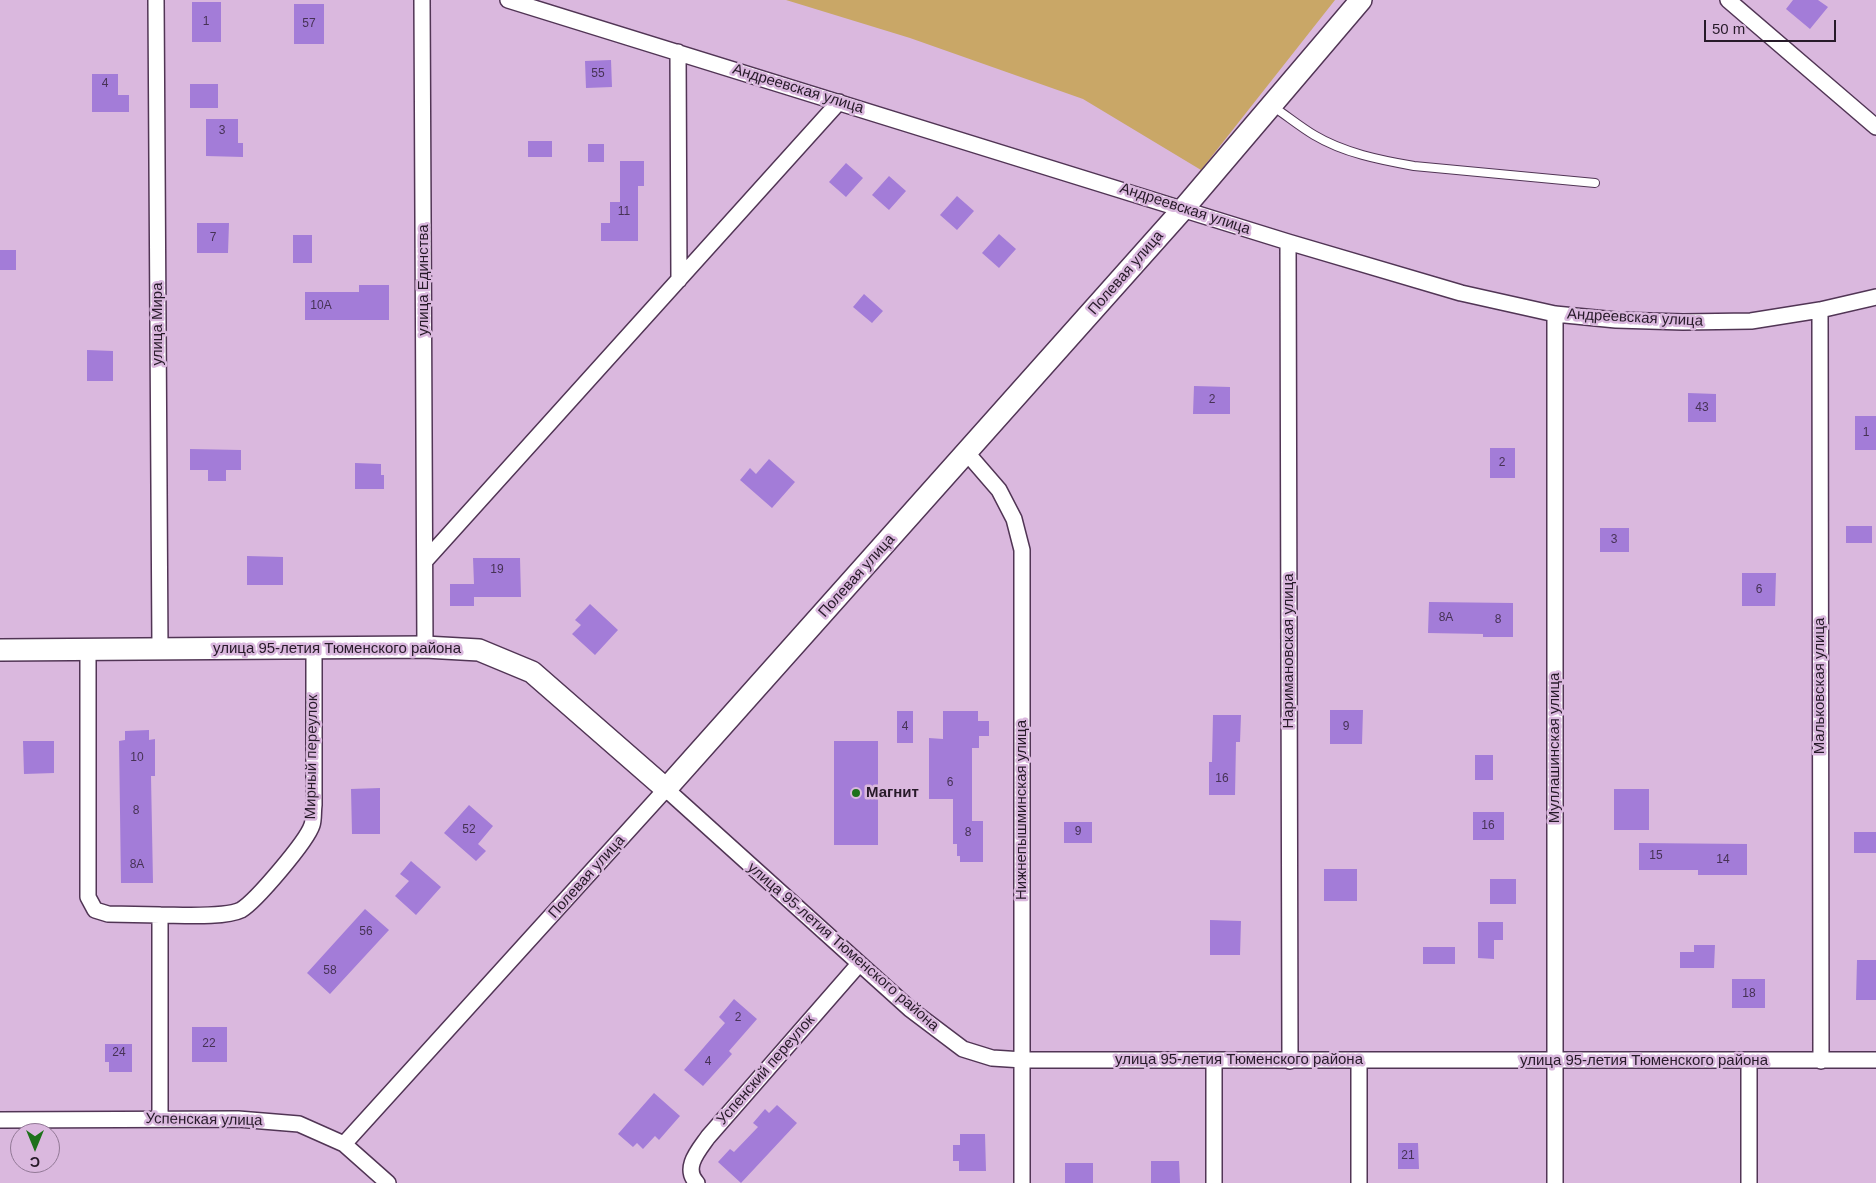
<!DOCTYPE html>
<meta charset="utf-8">
<style>
body{margin:0}
#map{position:relative;width:1876px;height:1183px;overflow:hidden;background:#dab8de;font-family:Arial,sans-serif}
canvas{display:block}
.north{position:absolute;left:10px;top:1123px;width:50px;height:50px;box-sizing:border-box;background:#dab8de;border:1px solid #927996;border-radius:50%;rotate:180deg;font-size:14px;font-weight:700;line-height:20px;text-align:center;color:#271a29}
.north::after{content:'';display:block;margin:auto;width:18px;height:22px;background:#1e711b;clip-path:polygon(50% 0,100% 100%,50% 72%,0 100%)}
.scale{position:absolute;left:1704px;top:20px;width:132px;height:22px;box-sizing:border-box;border:2px solid #271a29;border-top:0;padding-left:6px;font-size:15px;line-height:18px;white-space:nowrap;color:#271a29;-webkit-text-stroke:4px #dab8de;paint-order:stroke}
</style>
<div id="map">
<canvas width="1876" height="1183"></canvas>
<div class="north">С</div>
<div class="scale">50 m</div>
</div>
<script>
const ctx = document.querySelector('canvas').getContext('2d');
ctx.lineJoin = 'round';
function fill(path, color) { ctx.fillStyle = color; ctx.fill(path, 'evenodd'); }
function stroke(path, color, width, dash) { ctx.strokeStyle = color; ctx.lineWidth = width; ctx.lineCap = dash ? 'butt' : 'round'; ctx.setLineDash(dash || []); ctx.stroke(path); }
function write(font, color, halo, rows, align = 'center') {
  ctx.font = font + ' Arial,sans-serif'; ctx.lineWidth = 5; ctx.setLineDash([]); ctx.textBaseline = 'middle'; ctx.strokeStyle = halo; ctx.fillStyle = color; for (const [text, x, y, turn = 0] of rows) {
    ctx.save(); ctx.translate(x, y); ctx.rotate((+turn || 0) * Math.PI / 180); ctx.textAlign = isNaN(turn) ? turn : align; if (halo) ctx.strokeText(text, 0, 0); ctx.fillText(text, 0, 0); ctx.restore();
  }
}
const green = new Path2D(`
 M786 0H1335L1201 170 1083 99 910 38Z`);
const building = new Path2D(`
 M1793 0H1818L1828 7 1810 29 1786 9Z
 M192 2H221V42H192Z
 M294 4H324V44H294Z
 M611 60 612 87 586 88 585 61Z
 M92 74H118V95H129V112H92Z
 M190 84H218V108H190Z
 M206 119H238V143H243V157L206 156Z
 M528 141H552V157H528Z
 M588 144H604V162H588Z
 M620 161H644V186H638V241H601V223H610V202H620Z
 M846 163 863 178 846 197 829 182Z
 M889 176 906 191 889 210 872 195Z
 M957 196 974 211 957 230 940 215Z
 M197 223H229L228 253H197Z
 M999 234 1016 249 999 268 982 253Z
 M293 235H312V263H293Z
 M0 250H16V270H0Z
 M359 285H389V320H305V292H359Z
 M864 294 883 311 872 323 853 307Z
 M87 350 113 351V381H87Z
 M1194 386 1230 387V414H1193Z
 M1688 393 1716 394V422H1688Z
 M1855 416H1876V450H1855Z
 M1490 448H1515V478H1490Z
 M190 449 241 450V470H226V481H208V470H190Z
 M769 459 795 482 772 508 740 480 750 468 756 474Z
 M355 463 381 464V475H384V489H355Z
 M1846 526H1872V543H1846Z
 M1600 528H1629V552H1600Z
 M247 556 283 557V585H247Z
 M473 558H520L521 597H474V606H450V584H474Z
 M1742 573H1776L1775 606H1742Z
 M1429 602 1513 603V637H1483V634L1428 633Z
 M590 604 618 630 595 655 572 634 581 625 575 620Z
 M1330 710H1363L1362 744H1330Z
 M897 711H913V743H897Z
 M943 711H978V721H989V736H979V748H972V821H983V862H960V856H957V844H953V799H929V738L943 739Z
 M1213 715H1241L1240 742H1236L1235 795H1209V762H1212Z
 M149 730V740L155 739V776H151L153 883H121L119 741 125 740V731Z
 M23 741H54V773L24 774Z
 M834 741H878V845H834Z
 M1475 755H1493V780H1475Z
 M380 788V834H352L351 789Z
 M1614 789H1649V830H1614Z
 M469 805 493 826 478 844 486 851 476 861 444 833Z
 M1473 812H1504V840H1473Z
 M1064 822H1092V843H1064Z
 M1854 832H1876V853H1854Z
 M1639 843 1747 844V875H1698V870H1639Z
 M411 861 441 887 416 915 395 896 409 881 400 874Z
 M1324 869H1357V901H1324Z
 M1490 879H1516V904H1490Z
 M365 909 389 930 330 994 307 973Z
 M1210 920 1241 921 1240 955H1210Z
 M1478 922H1503V940H1494V959L1478 958Z
 M1694 945H1715L1714 968H1680V952H1694Z
 M1423 947H1455V964H1423Z
 M1857 960H1876V1000H1856Z
 M1732 979H1765V1008H1732Z
 M734 999 757 1019 729 1051 732 1054 703 1086 684 1070 725 1023 719 1017Z
 M192 1027H227V1062H192Z
 M105 1044H132V1072H109V1062H105Z
 M654 1093 680 1116 659 1140 655 1136 643 1149 637 1143 633 1147 618 1134Z
 M777 1105 797 1123 741 1183 718 1162 730 1149 734 1152 758 1127 753 1123 765 1109 769 1113Z
 M960 1134H985L986 1171H959V1161H953V1145H960Z
 M1398 1143H1418L1419 1169H1398Z
 M1151 1161H1179L1180 1183H1151Z
 M1065 1163H1093V1183H1065Z`);
const lane = new Path2D(`
 M1272 106C1286 115 1299 126 1314 135 1344 153 1380 160 1414 166L1595 183`);
const street = new Path2D(`
 M156 0 160 648
 M422 0 425 647
 M508 0 1288 242 1461 293 1555 314 1616 320 1683 322 1751 321 1820 310 1876 297
 M1728 0 1876 127
 M678 52 679 280
 M1288 242 1290 1061
 M1820 310 1821 1061
 M1555 314V1183
 M967 453 999 490 1014 519 1022 550V1183
 M425 561 839 102
 M88 649V897L95 910 108 914 160 915V1119
 M160 915C180 915 225 918 241 910 256 901 307 841 312 825 314 819 313 811 314 805V648
 M1359 1060V1183
 M1749 1061V1183
 M0 1120 238 1119 299 1124 344 1144 388 1183
 M344 1144 666 789 910 1009 963 1049 992 1058 1023 1060H1876
 M697 1183C682 1168 699 1150 708 1137L859 964
 M1214 1183V1061`);
const secondary = new Path2D(`
 M0 650 425 647 479 650 532 672 666 789 1184 208 1361 0`);
const markers = [
 [856,793,5,"#1e711b"]
];
const numberNames = [
 ["1",206,22],
 ["57",309,24],
 ["55",598,74],
 ["4",105,84],
 ["3",222,131],
 ["11",624,212],
 ["7",213,238],
 ["10А",321,306],
 ["2",1212,400],
 ["43",1702,408],
 ["1",1866,433],
 ["2",1502,463],
 ["3",1614,540],
 ["19",497,570],
 ["6",1759,590],
 ["8А",1446,618],
 ["8",1498,620],
 ["4",905,727],
 ["9",1346,727],
 ["10",137,758],
 ["16",1222,779],
 ["6",950,783],
 ["8",136,811],
 ["16",1488,826],
 ["52",469,830],
 ["9",1078,832],
 ["8",968,833],
 ["15",1656,856],
 ["14",1723,860],
 ["8А",137,865],
 ["56",366,932],
 ["58",330,971],
 ["18",1749,994],
 ["2",738,1018],
 ["22",209,1044],
 ["24",119,1053],
 ["4",708,1062],
 ["21",1408,1156]
];
const streetNames = [
 ["Андреевская улица",798,89,17],
 ["Андреевская улица",1185,209,18],
 ["Полевая улица",1126,273,-49],
 ["улица Единства",424,280,-90],
 ["Андреевская улица",1635,318,3],
 ["улица Мира",158,324,-90],
 ["Полевая улица",857,576,-48],
 ["улица 95-летия Тюменского района",337,649],
 ["Наримановская улица",1289,651,-90],
 ["Мальковская улица",1820,686,-90],
 ["Муллашинская улица",1555,748,-90],
 ["Мирный переулок",312,757,-89],
 ["Нижнепышминская улица",1022,810,-90],
 ["Полевая улица",587,877,-48],
 ["улица 95-летия Тюменского района",843,947,41],
 ["улица 95-летия Тюменского района",1239,1060],
 ["улица 95-летия Тюменского района",1644,1061],
 ["Успенский переулок",766,1070,-49],
 ["Успенская улица",204,1120,1]
];
const poiNames = [
 ["Магнит",866,793]
];
fill(green, '#c9a767');
fill(building, '#a37cd8');
stroke(lane, '#513555', 10);
stroke(street, '#513555', 18);
stroke(secondary, '#513555', 24);
stroke(lane, '#fff', 8);
stroke(street, '#fff', 15);
stroke(secondary, '#fff', 21);
for (const [x, y, r, color] of markers) { const dot = new Path2D(); dot.arc(x, y, r, 0, 2 * Math.PI); ctx.fillStyle = color; ctx.fill(dot); stroke(dot, '#dab8de', 2); }
write('12px', '#463255', null, numberNames);
write('15px', '#271a29', '#dab8de', streetNames);
write('bold 15px', '#271a29', '#dab8de', poiNames, 'left');
</script>
